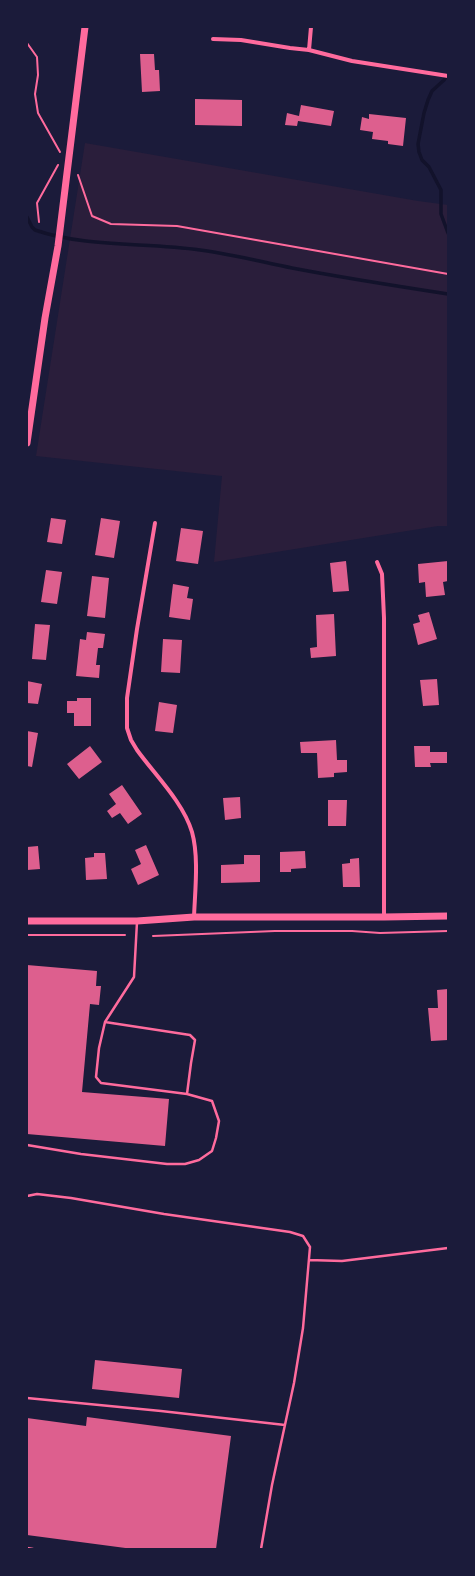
<!DOCTYPE html>
<style>
body{margin:0}
#map{position:relative;width:475px;height:1576px;overflow:hidden;background:#1b1b3a;font-family:Manrope,sans-serif}
canvas{display:block}
.frame{position:absolute;inset:0;border:28px solid #1b1b3a;pointer-events:none}
</style>
<div id="map">
<canvas width="475" height="1576"></canvas>
<div class="frame"></div>
</div>
<script>
const ctx = document.querySelector('canvas').getContext('2d');
ctx.lineJoin = 'round';
function fill(path, color) { ctx.fillStyle = color; ctx.fill(path, 'evenodd'); }
function stroke(path, color, width, dash) { ctx.strokeStyle = color; ctx.lineWidth = width; ctx.lineCap = dash ? 'butt' : 'round'; ctx.setLineDash(dash || []); ctx.stroke(path); }
const green = new Path2D(`
 M85 143 418 201 448 205V526H438L214 562 222 476 36 456Z`);
const stream = new Path2D(`
 M448 74 444 80 432 91 428 100 424 113 418 144 419 152 422 160 429 167 441 190V214L448 233
 M27 217 32 227 35 230C87 248 146 242 200 250 231 254 262 262 292 268 344 278 396 286 448 294`);
const building = new Path2D(`
 M140 54H154L155 70H159L160 91 142 92Z
 M195 99 242 100V126L195 125Z
 M301 105 334 111 331 126 298 121 297 126 285 125 287 113 299 116Z
 M369 114 406 118 403 146 388 144V141L372 139 373 132 360 130 362 117 369 119Z
 M51 518 66 520 62 544 47 542Z
 M101 518 120 521 114 558 95 555Z
 M181 528 203 531 198 564 176 561Z
 M346 561 349 591 333 592 330 563Z
 M448 561V581L443 582 445 595 426 597 425 582 419 583 418 564Z
 M46 570 62 572 57 604 41 602Z
 M92 576 109 578 105 618 87 616Z
 M173 584 189 587 187 598 193 599 190 620 169 617Z
 M429 612 437 639 418 645 413 624 420 622 418 615Z
 M334 614 336 656 311 658 310 648 317 647 316 615Z
 M35 624 50 625 46 660 32 659Z
 M87 632 105 634 103 648H98L96 665H100L99 678 76 676 80 639 86 640Z
 M163 639 182 640 180 673 161 672Z
 M437 679 439 705 423 706 420 680Z
 M27 681 42 684 38 704 27 703Z
 M77 698H91V726H74V713H67V701H77Z
 M159 702 177 705 173 733 155 731Z
 M27 731 38 733 32 767 27 766Z
 M336 740 337 760H347V772L334 773V777L318 778 317 753H301L300 742Z
 M90 746 102 762 79 779 67 764Z
 M414 746H430V752H448V763H430L431 767H415Z
 M122 785 142 814 128 824 120 813 112 818 107 811 116 804 109 794Z
 M240 797 241 818 225 820 223 798Z
 M328 800H347L346 826H328Z
 M146 845 159 875 138 885 131 869 141 864 135 850Z
 M38 846 40 869 27 870V847Z
 M305 851 306 868 291 869V872H280V852Z
 M94 853H105L107 879 86 880 85 858 94 857Z
 M244 855H260V882L221 883V865L244 864Z
 M359 858 360 887H343L342 864 350 863V859Z
 M27 965 97 971 96 986H101L99 1005 90 1004 82 1092 169 1099 165 1146 27 1134Z
 M448 989V1040L431 1041 428 1008H438L437 990Z
 M95 1360 182 1369 179 1398 92 1389Z
 M87 1417 231 1436 216 1549H133L27 1535V1418L86 1426Z`);
const path = new Path2D(`
 M27 43 37 57 38 75 35 94 38 113 60 152
 M78 175 92 216 111 224 177 226 448 274
 M39 222 37 203 58 165
 M27 935H125
 M153 936 275 931H352L380 933 448 931`);
const service = new Path2D(`
 M105 1022 190 1035 195 1040 191 1063 187 1094
 M27 1145 81 1154 167 1164H185L199 1160 212 1151 216 1138 219 1121 212 1101 187 1094 101 1083 96 1077 99 1048 105 1022 134 977 137 922
 M27 1196 37 1194 71 1198 164 1214 290 1232 303 1236 310 1247 303 1328 294 1383 272 1485 261 1549
 M309 1260 342 1261 448 1248
 M27 1398 161 1411 285 1425
 M27 1548 33 1549`);
const minor = new Path2D(`
 M213 39 241 40 290 48 309 50 352 61 448 76
 M309 50 311 27
 M155 523 137 629 127 698V728L131 740 137 750C155 775 183 802 192 832 199 857 195 891 194 917
 M377 562 382 574 384 618V917`);
const secondary = new Path2D(`
 M27 443 45 318 58 246 85 27
 M27 921H137L194 917H384L448 916`);
fill(green, '#2a1e3b');
stroke(stream, '#12122b', 3.5);
fill(building, '#dd5f8e');
stroke(path, '#ff6b9d', 2);
stroke(service, '#ff6b9d', 2.5);
stroke(minor, '#ff6b9d', 4);
stroke(secondary, '#ff6b9d', 7);
</script>
